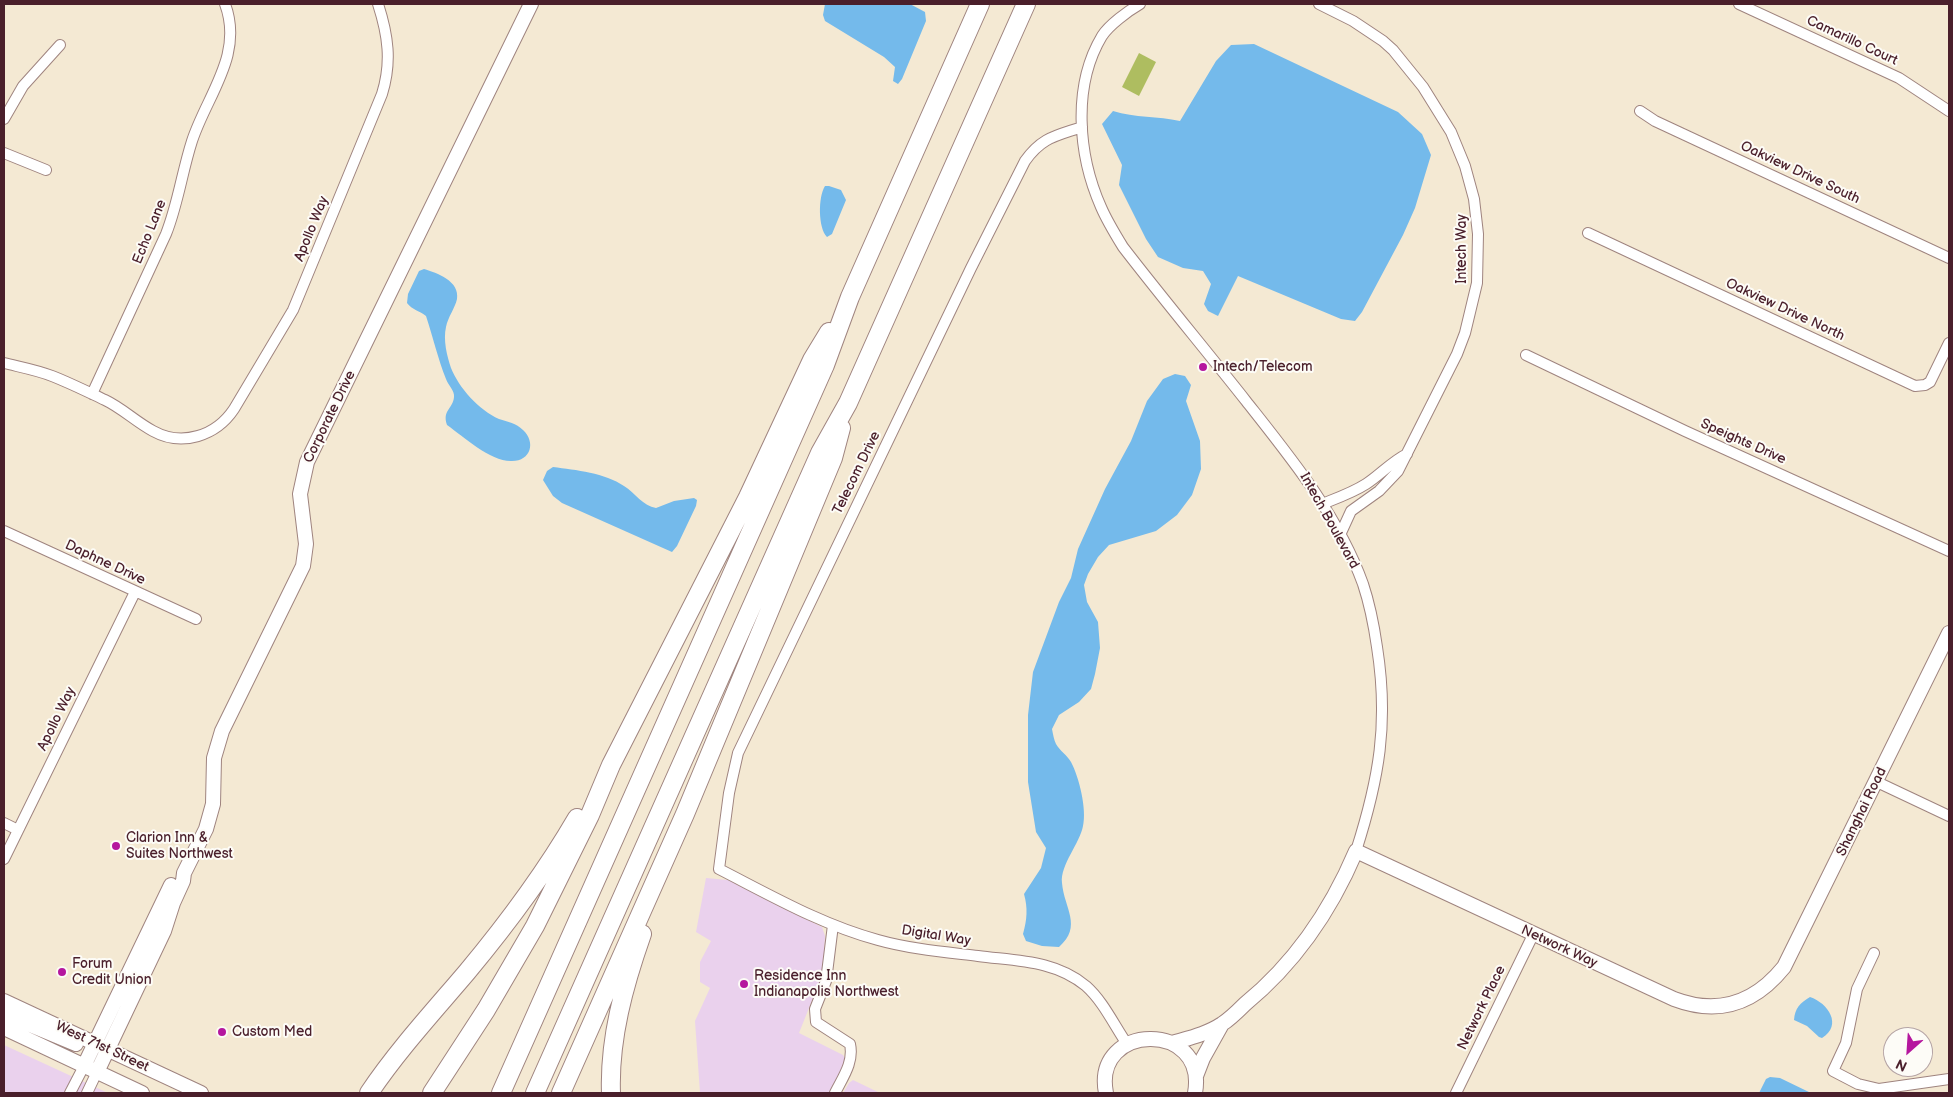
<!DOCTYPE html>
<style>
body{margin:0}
#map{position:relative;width:1953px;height:1097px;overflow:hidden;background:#f4e9d3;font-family:"Balsamiq Sans",sans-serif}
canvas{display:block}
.frame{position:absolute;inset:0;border:5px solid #4a1f2b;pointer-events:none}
.north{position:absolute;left:1883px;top:1027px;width:50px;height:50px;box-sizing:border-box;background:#fdfcf7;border:1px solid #b5a4a5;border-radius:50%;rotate:206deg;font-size:14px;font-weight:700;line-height:20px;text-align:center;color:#4a1f2b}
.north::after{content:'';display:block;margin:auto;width:18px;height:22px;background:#b5179e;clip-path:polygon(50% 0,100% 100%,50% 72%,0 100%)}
</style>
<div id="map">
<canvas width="1953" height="1097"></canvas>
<div class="frame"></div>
<div class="north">N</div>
</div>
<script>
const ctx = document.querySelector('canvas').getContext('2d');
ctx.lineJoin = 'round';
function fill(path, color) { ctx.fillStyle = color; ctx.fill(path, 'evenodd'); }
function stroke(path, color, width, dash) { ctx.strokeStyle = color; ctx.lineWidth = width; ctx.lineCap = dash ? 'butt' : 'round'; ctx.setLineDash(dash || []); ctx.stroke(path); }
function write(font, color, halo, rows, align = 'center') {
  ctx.font = font + ' "Balsamiq Sans",sans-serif'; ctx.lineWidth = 4; ctx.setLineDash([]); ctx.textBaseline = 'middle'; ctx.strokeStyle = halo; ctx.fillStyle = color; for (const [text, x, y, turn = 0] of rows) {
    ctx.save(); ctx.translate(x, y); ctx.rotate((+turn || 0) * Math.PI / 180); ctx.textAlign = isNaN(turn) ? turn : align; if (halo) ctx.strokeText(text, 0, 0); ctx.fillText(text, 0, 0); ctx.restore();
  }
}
const built = new Path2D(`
 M706 878 728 880 822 927 825 936 823 973 799 1033 843 1055 846 1060 830 1093H700L695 1021 710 988 700 982V962L711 941 696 932Z
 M4 1045 108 1093H4Z
 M853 1080 880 1093H843L849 1083Z`);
const green = new Path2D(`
 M1139 53 1156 62 1139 96 1122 87Z`);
const water = new Path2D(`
 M825 4H910L925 12 926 21 902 79 898 84 893 81 895 67 884 57 825 21 823 15Z
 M1254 44 1398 112 1422 134 1431 155 1415 208 1403 235 1362 312 1355 321 1341 319 1238 276 1218 316 1208 311 1204 304 1211 284 1203 271 1183 268 1158 257 1146 239 1119 185 1122 165 1102 124 1113 111C1135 118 1158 116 1180 121L1216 61 1231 45Z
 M825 186H829L841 190 846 200 832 234 827 237C818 228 818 197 825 186Z
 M424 269C437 273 460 281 457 299 455 308 448 317 446 327 443 340 447 356 451 368 459 388 479 410 499 419 508 422 516 423 523 430 536 442 531 461 512 461 491 462 464 437 447 425 442 410 453 409 454 397 455 391 448 385 446 379 438 359 433 337 426 316 420 311 412 310 407 303L408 294 419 271Z
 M1175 374 1185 376 1191 385 1186 401 1200 441 1201 469 1192 495 1177 515 1156 531 1109 545 1098 557 1088 574 1084 585 1087 602 1098 622 1100 648 1095 674 1091 689 1079 702 1059 715 1052 729C1053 734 1054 740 1056 744 1060 751 1067 755 1071 762 1079 777 1087 809 1083 826 1080 843 1060 865 1062 883 1064 908 1083 926 1059 947L1042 946 1026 941 1023 934C1027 920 1028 908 1024 894L1041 868 1046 848 1036 832 1028 782V715L1033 672 1059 602 1071 578 1078 549 1105 489 1131 441 1147 401 1163 379Z
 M553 467C576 470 605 473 624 486 635 493 643 506 656 508L674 501 694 498 697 500 696 506 677 546 672 552 562 503 553 496 543 480 547 471Z
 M1810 997C1828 1003 1843 1025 1822 1038L1819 1037 1807 1026 1794 1020C1795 1008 1800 1003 1810 997Z
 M1770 1077 1780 1078 1811 1093H1759L1766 1079Z`);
const street = new Path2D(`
 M1140 4C1128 11 1109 25 1102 36 1072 86 1078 155 1101 207 1107 221 1115 234 1123 247 1163 299 1205 349 1246 401 1291 458 1338 515 1363 584 1370 605 1374 626 1377 647 1389 723 1379 779 1356 851
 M1319 4 1353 21 1383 41 1393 50 1423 87 1451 132 1465 166 1474 199 1478 234 1477 283 1465 333 1457 354 1398 471 1379 491 1351 511 1340 535
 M1739 4 1899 78 1949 111
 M1640 111 1655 121 1949 258
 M4 119 23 86 60 45
 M1082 127C1056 136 1042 137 1025 161L971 268 738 753 729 793 719 869C770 895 822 925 878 940 910 949 945 952 978 956 1016 961 1055 960 1086 986 1103 1001 1114 1025 1127 1044
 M4 153 46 170
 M1588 233 1915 386 1925 385 1930 382 1949 343
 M1526 355 1685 431 1949 551
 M4 363C20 367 37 370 52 376 70 383 88 392 105 400 122 408 136 422 153 431 182 447 216 436 234 409L293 310 382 94C392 62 388 35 378 4
 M92 394 166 234C178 204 182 172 192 141 207 95 244 55 225 4
 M1322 504C1337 498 1352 493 1366 484 1380 475 1391 462 1407 454
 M4 531 196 619
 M1877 782 1949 816
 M4 823 18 830
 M4 859 135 592
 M833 925 826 981 815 1009 816 1022 850 1044C854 1062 843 1077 835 1093
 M1874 953 1857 989 1846 1043 1833 1071 1858 1084 1879 1089 1949 1079
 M70 1093 84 1066
 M87 1093 97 1072
 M1456 1093 1533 935`);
const secondary = new Path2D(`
 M4 1001 201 1093
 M4 1014 76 1044
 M4 1028 142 1093
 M1172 1043C1189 1038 1207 1034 1222 1024 1230 1019 1238 1011 1245 1004 1295 963 1331 910 1356 851L1674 999C1719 1016 1755 1003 1784 967L1949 633
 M84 1066 171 885
 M97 1072 164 931 173 903 183 881 184 873 206 829 213 804 214 758 222 731 303 566 306 544 300 494 307 462 531 4
 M1196 1076 1203 1058 1222 1024
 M1106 1093C1092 1022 1208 1020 1195 1093`);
const highway = new Path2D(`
 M369 1093C398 1050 433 1012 467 972 507 924 545 873 577 818
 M432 1093 486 1010 535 926 590 815 611 765 748 497 812 360 829 332
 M501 1093 825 365 850 297 980 4
 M535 1093 820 453 848 403 1026 4
 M561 1093 685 814 833 458 841 428
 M611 1093C609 1039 624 985 642 934`);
const markers = [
 [1203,367,5,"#b5179e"],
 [116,846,5,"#b5179e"],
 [62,972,5,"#b5179e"],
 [744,984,5,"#b5179e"],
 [222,1032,5,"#b5179e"]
];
const streetNames = [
 ["Camarillo Court",1852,41,25],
 ["Oakview Drive South",1800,173,25],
 ["Apollo Way",312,229,-68],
 ["Echo Lane",150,232,-68],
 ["Intech Way",1462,249,-90],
 ["Oakview Drive North",1785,310,25],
 ["Corporate Drive",330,417,-64],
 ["Speights Drive",1743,442,24],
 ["Telecom Drive",857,473,-64],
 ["Intech Boulevard",1329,521,61],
 ["Daphne Drive",105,563,25],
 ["Apollo Way",57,719,-64],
 ["Shanghai Road",1862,812,-64],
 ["Digital Way",936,936,9],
 ["Network Way",1559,947,25],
 ["Network Place",1482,1008,-64],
 ["West 71st Street",102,1047,25]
];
const poiNames = [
 ["Intech/Telecom",1213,367],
 ["Clarion Inn &",126,838],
 ["Suites Northwest",126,854],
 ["Forum",72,964],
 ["Credit Union",72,980],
 ["Residence Inn",754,976],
 ["Indianapolis Northwest",754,992],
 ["Custom Med",232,1032]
];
fill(built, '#ead1ed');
fill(green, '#aebd60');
fill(water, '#74baeb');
stroke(street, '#9f847f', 12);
stroke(secondary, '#9f847f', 16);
stroke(highway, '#9f847f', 20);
stroke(street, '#fff', 10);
stroke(secondary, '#fff', 14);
stroke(highway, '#fff', 18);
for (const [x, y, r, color] of markers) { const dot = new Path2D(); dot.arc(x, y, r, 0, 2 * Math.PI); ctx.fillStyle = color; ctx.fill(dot); stroke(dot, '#fdfcf7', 2); }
write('14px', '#4a1f2b', '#fdfcf7', streetNames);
write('14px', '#4a1f2b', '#fdfcf7', poiNames, 'left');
</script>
